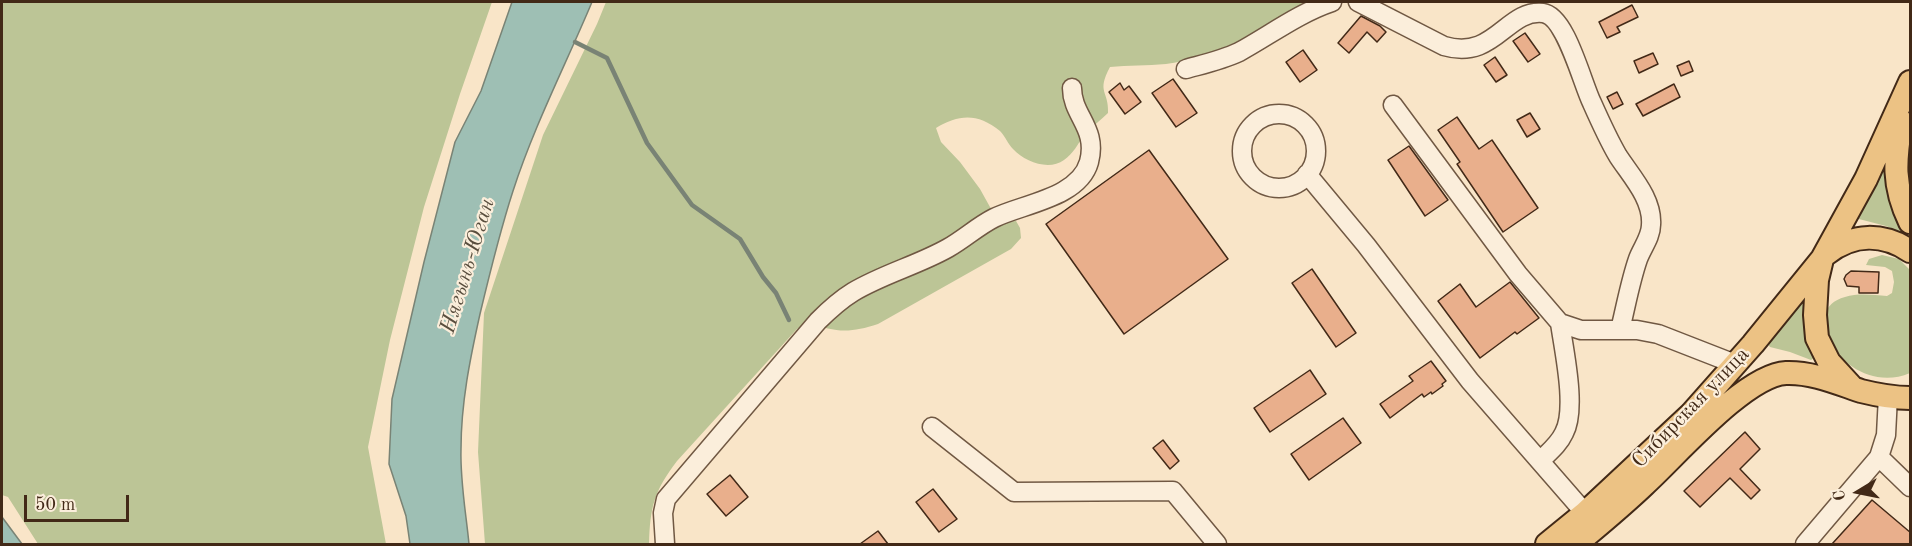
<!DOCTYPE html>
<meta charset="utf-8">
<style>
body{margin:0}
#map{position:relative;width:1912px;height:546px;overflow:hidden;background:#f9e5c8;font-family:"Old Standard TT",serif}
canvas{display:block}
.frame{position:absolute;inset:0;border:3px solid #422917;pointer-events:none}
.north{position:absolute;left:1828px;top:462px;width:60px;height:60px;-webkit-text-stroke:4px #fbeedb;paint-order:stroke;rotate:260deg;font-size:16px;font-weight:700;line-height:24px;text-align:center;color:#422917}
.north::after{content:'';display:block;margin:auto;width:21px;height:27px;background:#422917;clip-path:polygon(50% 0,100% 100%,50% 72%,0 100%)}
.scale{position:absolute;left:24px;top:495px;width:105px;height:27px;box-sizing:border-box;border:3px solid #422917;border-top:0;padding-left:8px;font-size:18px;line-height:21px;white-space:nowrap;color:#422917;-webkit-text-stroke:4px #fbeedb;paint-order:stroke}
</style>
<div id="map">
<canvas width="1912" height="546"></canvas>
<div class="frame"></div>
<div class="north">С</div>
<div class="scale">50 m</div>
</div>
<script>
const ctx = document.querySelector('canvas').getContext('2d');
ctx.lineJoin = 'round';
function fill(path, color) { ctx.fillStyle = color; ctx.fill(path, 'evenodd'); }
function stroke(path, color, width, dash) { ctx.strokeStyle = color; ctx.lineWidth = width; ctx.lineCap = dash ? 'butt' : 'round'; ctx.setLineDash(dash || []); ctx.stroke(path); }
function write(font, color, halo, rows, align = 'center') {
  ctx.font = font + ' "Old Standard TT",serif'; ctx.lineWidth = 4.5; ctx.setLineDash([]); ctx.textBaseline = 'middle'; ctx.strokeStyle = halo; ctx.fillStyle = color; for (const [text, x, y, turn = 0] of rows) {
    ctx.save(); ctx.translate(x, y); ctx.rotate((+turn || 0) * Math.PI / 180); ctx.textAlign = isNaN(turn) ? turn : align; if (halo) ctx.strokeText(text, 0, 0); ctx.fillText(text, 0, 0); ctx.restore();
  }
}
const green = new Path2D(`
 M2 2H492L460 94 424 207 390 340 368 447 386 544H38L8 497 2 495Z
 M606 2H1304C1270 29 1209 59 1166 64 1147 66 1128 65 1110 67 1096 93 1109 90 1108 113 1101 120 1091 127 1084 135 1078 144 1073 154 1064 160 1049 171 1025 162 1013 149 1008 144 1005 136 1000 131 978 113 959 114 936 128L941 142 960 162 980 189 990 207 1003 222 1016 221 1020 228 1021 238 1011 249 878 324C851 333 835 333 809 322L797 329 677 461C654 491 650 507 649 544H485L478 452 484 313 543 135 597 24Z
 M1887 146C1885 185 1887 202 1908 236L1886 226 1855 218Z
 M1882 255 1899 259 1910 270V373C1849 399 1792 311 1845 297 1858 293 1873 295 1887 296L1892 293 1894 282 1892 271 1885 267 1866 265 1869 259Z
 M1806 294C1803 318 1801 337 1814 358L1811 360 1790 352 1770 347 1767 343Z`);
const water = new Path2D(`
 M512 2H592C566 64 534 126 513 191 500 231 490 272 480 314 470 359 461 403 461 449 460 481 466 513 469 544H410L406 516 389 464 392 399 424 262 455 142 481 91Z
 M2 517 22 544H2Z`);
const stream = new Path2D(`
 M575 42 607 58 647 143 692 205 740 239 763 277 776 293 789 320`);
const building = new Path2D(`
 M1632 5 1638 17 1617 27 1620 32 1607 38 1599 22Z
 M1361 16 1380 26 1386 32 1377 42 1367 32 1349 53 1338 43Z
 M1525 33 1540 54 1528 62 1513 41Z
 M1303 50 1317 70 1300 82 1286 62Z
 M1653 53 1658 64 1639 73 1634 61Z
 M1495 57 1507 75 1496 82 1484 65Z
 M1689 61 1693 71 1681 76 1677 66Z
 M1173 79 1197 113 1176 127 1152 93Z
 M1120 83 1124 90 1129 86 1141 102 1125 114 1109 92Z
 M1674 84 1680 97 1643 116 1636 104Z
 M1617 92 1623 104 1613 109 1607 97Z
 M1530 113 1540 129 1527 137 1517 120Z
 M1457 117 1479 149 1492 140 1538 208 1503 232 1457 164 1460 162 1438 130Z
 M1409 146 1448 200 1425 216 1388 160Z
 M1149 150 1228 259 1124 334 1046 224Z
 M1312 269 1356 333 1336 347 1292 283Z
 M1851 271 1879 272 1878 293H1859V287L1847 286 1844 279 1846 275Z
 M1510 282 1539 318 1517 334 1515 332 1480 358 1438 301 1460 284 1476 307Z
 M1431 361 1446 381 1442 384 1443 386 1432 394 1431 392 1424 397 1422 394 1390 418 1380 404 1413 381 1409 376Z
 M1310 370 1326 394 1270 432 1254 408Z
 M1343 418 1361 443 1309 480 1291 454Z
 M1745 432 1760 449 1740 469 1760 490 1751 499 1730 478 1700 507 1684 491Z
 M1163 440 1179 461 1170 469 1153 448Z
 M730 475 748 497 726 516 707 494Z
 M933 489 957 519 939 532 916 502Z
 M1872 500 1911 533V544H1832Z
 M878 531 888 544H860Z`);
const minor = new Path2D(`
 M1358 2 1444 46C1495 61 1506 9 1543 13 1566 16 1582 83 1592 103 1600 121 1608 139 1618 156 1631 176 1653 199 1651 225 1651 237 1642 248 1638 259 1630 282 1626 306 1620 330
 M1186 69C1204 64 1222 60 1239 52 1270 35 1299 13 1332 2
 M1393 105 1518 274 1560 323 1581 330H1637L1658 334 1735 364
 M1242 151a37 37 0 1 1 74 0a37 37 0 1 1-74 0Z
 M1307 174 1366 245 1470 381 1585 513
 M932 427 1014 492 1173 491 1217 544
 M1879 457 1910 487
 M1540 461C1549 452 1559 444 1564 433 1577 409 1564 351 1560 323
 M665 544 663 513 666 499 818 321C829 310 840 300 853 292 883 274 918 265 948 248 964 239 978 226 994 218 1022 204 1079 198 1089 162 1098 128 1072 116 1072 88
 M1805 544 1879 457 1886 435 1888 396`);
const major = new Path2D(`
 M1901 121C1895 160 1892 185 1910 222
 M1826 254C1853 233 1883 233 1910 251
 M1851 386 1829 362 1817 338 1815 315 1817 280 1822 259 1866 179 1910 82
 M1547 544 1585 513 1691 414 1753 344 1822 259
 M1576 544C1599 525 1623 505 1645 484 1676 456 1745 375 1786 373 1812 372 1837 383 1861 391 1877 395 1894 398 1910 398`);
const streetNames = [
 ["Сибирская улица",1691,408,-46]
];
const waterNames = [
 ["Нягынь-Юган",468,266,-73]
];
fill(green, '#bcc596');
fill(water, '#9ebfb4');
stroke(water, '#798375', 1.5);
stroke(stream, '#798375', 4.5);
fill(building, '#e9af8c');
stroke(building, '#422917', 1.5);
stroke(minor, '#705843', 21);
stroke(major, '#422917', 26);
stroke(minor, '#fbeedb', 18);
stroke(major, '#ecc284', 22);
write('21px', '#422917', '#fbeedb', streetNames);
write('italic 22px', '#594e3e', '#fbeedb', waterNames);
</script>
